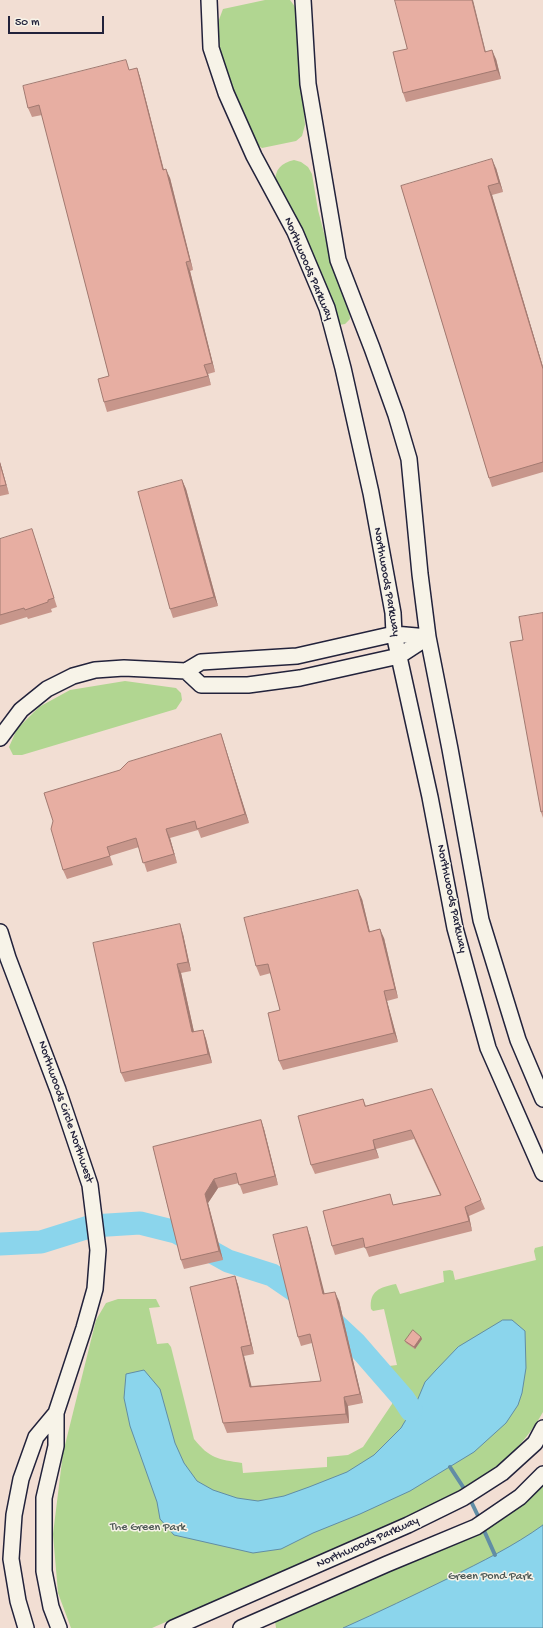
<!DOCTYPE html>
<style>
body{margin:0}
#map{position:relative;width:543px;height:1628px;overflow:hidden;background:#f7f3e8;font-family:"Gochi Hand",sans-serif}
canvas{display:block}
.scale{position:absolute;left:8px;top:16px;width:96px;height:18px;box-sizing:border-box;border:2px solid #22223b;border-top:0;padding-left:5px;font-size:12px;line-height:14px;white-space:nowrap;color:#22223b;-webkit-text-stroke:3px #f7f3e8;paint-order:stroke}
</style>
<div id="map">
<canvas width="543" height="1628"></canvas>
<div class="scale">50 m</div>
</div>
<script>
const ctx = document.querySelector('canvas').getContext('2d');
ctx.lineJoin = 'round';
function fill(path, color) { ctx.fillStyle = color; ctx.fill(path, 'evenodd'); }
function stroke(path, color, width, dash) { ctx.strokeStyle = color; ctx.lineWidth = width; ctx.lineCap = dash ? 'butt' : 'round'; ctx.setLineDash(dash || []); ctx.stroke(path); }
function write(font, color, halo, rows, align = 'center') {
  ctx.font = font + ' "Gochi Hand",sans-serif'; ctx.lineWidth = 3; ctx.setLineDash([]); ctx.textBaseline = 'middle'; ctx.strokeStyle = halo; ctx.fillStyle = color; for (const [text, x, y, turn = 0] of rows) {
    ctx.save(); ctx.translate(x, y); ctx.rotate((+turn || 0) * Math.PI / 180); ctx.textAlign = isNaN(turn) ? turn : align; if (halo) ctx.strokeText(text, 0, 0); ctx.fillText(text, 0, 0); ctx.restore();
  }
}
const built = new Path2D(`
 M0 0H543V1628H0Z`);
const green = new Path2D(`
 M265 0H290L296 8 305 125 302 136 296 141 262 148 255 143 250 136 221 55 217 25 223 9Z
 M294 160 301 162 308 167 312 174 318 210 331 260 349 307 350 319 345 324 339 325 335 322 275 183C275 169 281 163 294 160Z
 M125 681 176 688 181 693 182 700 176 709 22 755H13L9 747 17 729 39 707 70 690Z
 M543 1246V1412C516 1460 479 1481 431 1506L152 1628H71L58 1593 53 1534 63 1453 96 1320 106 1303 118 1299H156L160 1307 149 1308 157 1344 168 1343 171 1347 194 1439C210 1459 218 1459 242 1463L243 1473 327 1467V1457L348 1455 363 1447 392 1404 393 1392 388 1369 389 1366 397 1365 384 1309 373 1311 371 1309C369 1291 380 1287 396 1284L400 1294 444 1282 443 1271 450 1270 453 1271 455 1280 536 1260 534 1251 535 1248Z
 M543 1474V1628H276L274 1614 476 1527Z`);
const water = new Path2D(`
 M503 1320H512L525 1331 526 1368 522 1393 518 1405 506 1423 474 1452 410 1491 360 1514 313 1533 281 1549 253 1553 174 1535 160 1519 157 1502 130 1426 124 1398 126 1374 144 1370 160 1389 175 1443 184 1463 197 1481 213 1490 237 1498 258 1501 284 1496 309 1487 347 1472 374 1455 401 1428 417 1401 425 1382 436 1370 458 1347Z
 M543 1525V1628H343C379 1612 414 1595 449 1578 481 1562 514 1546 543 1525Z`);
const stream = new Path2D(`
 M450 1467 467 1493 480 1520
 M482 1526 495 1555`);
const river = new Path2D(`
 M0 1244 41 1242 92 1226 140 1223 176 1232 228 1261 272 1275 310 1301 356 1344 403 1398 411 1410`);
const minor = new Path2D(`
 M209 0 211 48 226 93 254 156 295 232 327 308 343 368 371 493 393 613 394 634 430 797 455 928 488 1048 543 1173
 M303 0 308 84 338 260 372 348 396 415 409 459 420 574 428 637 450 749 481 920 518 1040 543 1099
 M186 671 201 685H248L300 678 399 656 428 637
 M0 738 21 710 47 689 73 676 95 670 124 668 186 671 201 662 297 656 394 634 428 637
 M0 932 8 958 58 1090 90 1185 98 1250 95 1289 84 1328 56 1413V1446L44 1498V1571L51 1607 59 1628
 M26 1628 18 1601 11 1559 14 1515 21 1479 36 1437 56 1413
 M173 1628 408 1525 463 1498 502 1473 535 1443 543 1428
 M241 1628 387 1564 476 1527 520 1497 543 1474`);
const wall = new Path2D(`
 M486 52 496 59 501 79 406 102 403 93Z
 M137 68 140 77 164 170 170 178 193 270 190 271 215 372 208 374 211 385 107 412 104 402 109 376 42 115 32 117 28 108 130 70Z
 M496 168 503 192 492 195 543 367V472L492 487 489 478 401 186Z
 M0 462 9 494 0 496Z
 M182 480 186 489 218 606 173 618 170 609Z
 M35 538 57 607 51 609 52 612 28 619 27 617 0 625V539Z
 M543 613V818L541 812 523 640Z
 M221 734 249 823 201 838 198 830 170 838 177 863 147 872 139 847 110 856 113 865 67 879 63 870 120 770Z
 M362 899 370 932 384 938 398 998 387 1001 398 1042 283 1070 279 1061 280 1010 271 973 260 976 256 966Z
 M183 934 191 971 181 973 194 1032 203 1030 206 1039 212 1063 125 1082 121 1073Z
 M432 1089 481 1200 485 1209 469 1216 472 1231 369 1257 365 1247 335 1255 332 1246 394 1205 440 1195 414 1139 376 1149 379 1158 315 1174 311 1165 363 1099 366 1106Z
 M261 1120 264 1129 278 1185 243 1194 239 1183 218 1188 208 1203 223 1260 184 1269 181 1260 153 1147Z
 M310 1236 324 1294 339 1301 363 1403 348 1406 349 1423 227 1433 223 1423 235 1276 238 1285 254 1354 244 1356 251 1386 321 1381 312 1343 301 1346 298 1337Z
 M421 1337 422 1339 415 1349 406 1343 405 1341Z`);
const shadedWall = new Path2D(`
 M472 0H473L488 61 485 52Z
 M492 50 496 59 501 79 497 70Z
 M137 68 140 77 166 179 163 170Z
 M492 159 496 168 503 192 499 183Z
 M166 169 170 178 193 270 190 261Z
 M488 186 492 195 543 367V369Z
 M186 262 190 271 215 372 212 363Z
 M204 365 208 374 211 385 208 376Z
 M0 462 9 494 6 485 0 464Z
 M182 480 186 489 218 606 214 597Z
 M221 734 224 743 249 823 245 814Z
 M166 829 170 838 177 863 174 854Z
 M358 890 362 899 372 941 369 932Z
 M180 924 183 934 191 971 188 962Z
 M380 929 384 938 398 998 395 989Z
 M177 964 181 973 196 1041 192 1032Z
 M384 991 387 1001 398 1042 394 1033Z
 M203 1030 206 1039 212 1063 208 1054Z
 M261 1120 264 1129 278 1185 275 1176Z
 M373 1140 379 1158 375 1149Z
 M214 1179 218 1188 208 1203 223 1260 219 1251 205 1194Z
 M465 1207 469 1216 472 1231 469 1221Z
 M307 1227 310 1236 327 1303 323 1294Z
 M235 1276 238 1285 254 1354 251 1345Z
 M335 1292 339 1301 363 1403 360 1394Z
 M421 1337 422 1339 415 1349 414 1347Z
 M241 1347 244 1356 254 1396 250 1387Z
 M344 1397 348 1406 349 1423 346 1414Z`);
const building = new Path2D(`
 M395 0H472L485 52 492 50 497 70 403 93 393 52 407 49Z
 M126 60 129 70 137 68 163 170 166 169 190 261 186 262 212 363 204 365 208 376 104 402 98 379 109 376 39 105 28 108 23 86Z
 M492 159 499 183 488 186 543 369V462L489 478 401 186Z
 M0 464 6 485 0 486Z
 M182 480 214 597 170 609 138 492Z
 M32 529 54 598 48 600V602L25 610 24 608 0 615V539Z
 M543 613V811L541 812 510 642 523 640 519 617Z
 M221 734 245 814 197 829 195 821 166 829 174 854 143 863 136 838 107 847 110 856 63 870 51 829 53 821 44 793 120 770 128 762Z
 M358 890 369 932 380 929 395 989 384 991 394 1033 279 1061 268 1013 280 1010 268 964 256 966 244 918Z
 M180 924 188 962 177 964 192 1032 203 1030 208 1054 121 1073 93 943Z
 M432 1089 481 1200 465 1207 469 1221 365 1248 363 1238 332 1246 323 1211 390 1194 393 1205 441 1195 411 1130 373 1140 375 1149 311 1165 298 1116 363 1099 365 1106Z
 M261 1120 275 1176 239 1185 236 1173 214 1179 205 1194 219 1251 181 1260 153 1147Z
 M307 1227 323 1294 335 1292 360 1394 344 1397 346 1414 223 1423 190 1287 235 1276 251 1345 241 1347 250 1387 321 1381 310 1334 298 1337 273 1235Z
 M413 1330 421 1337 414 1347 405 1341Z`);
const streetNames = [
 ["Northwoods Parkway",308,269,67],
 ["Northwoods Parkway",386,582,80],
 ["Northwoods Parkway",451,899,78],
 ["Northwoods Circle Northwest",65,1112,71],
 ["Northwoods Parkway",368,1543,-24]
];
const parkNames = [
 ["The Green Park",148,1528],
 ["Green Pond Park",490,1577]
];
fill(built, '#f2ded3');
fill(green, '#b1d691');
fill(water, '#8bd5ec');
stroke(water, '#618da5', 1);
stroke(stream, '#618da5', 4);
stroke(river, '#8bd5ec', 23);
stroke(minor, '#22223b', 18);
stroke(minor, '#f7f3e8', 15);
fill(wall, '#c7968b');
fill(shadedWall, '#a27a71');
fill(building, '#e7aea2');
stroke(building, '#a27a71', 1);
write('12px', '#22223b', '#f7f3e8', streetNames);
write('12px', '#4d5855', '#f7f3e8', parkNames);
</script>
